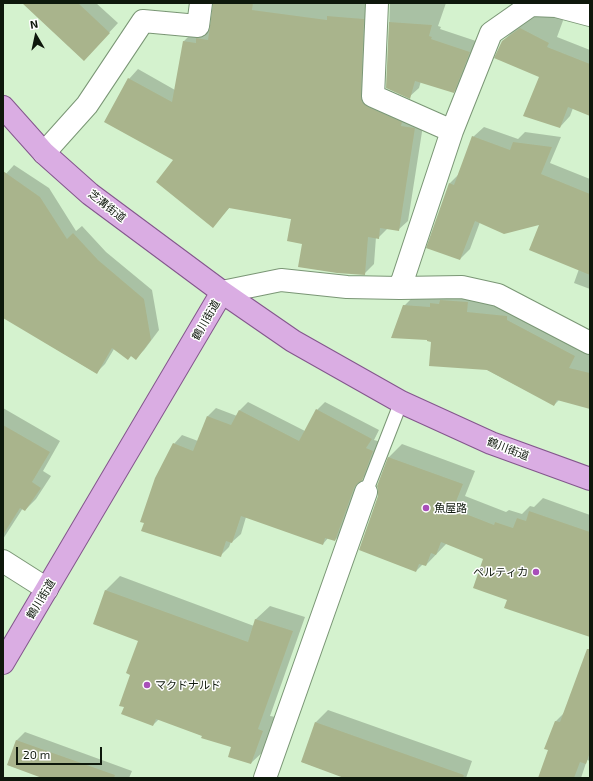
<!DOCTYPE html>
<meta charset="utf-8">
<style>
body{margin:0}
#map{position:relative;width:593px;height:781px;overflow:hidden;background:#d4f2ce;font-family:"Exo 2",sans-serif}
canvas{display:block}
.frame{position:absolute;inset:0;border:4px solid #0e180c;pointer-events:none}
.north{position:absolute;left:16px;top:16px;width:40px;height:40px;-webkit-text-stroke:3px #fff;paint-order:stroke;rotate:351deg;font-size:11px;font-weight:700;line-height:16px;text-align:center;color:#0e180c}
.north::after{content:'';display:block;margin:auto;width:14px;height:18px;background:#0e180c;clip-path:polygon(50% 0,100% 100%,50% 72%,0 100%)}
.scale{position:absolute;left:16px;top:747px;width:86px;height:18px;box-sizing:border-box;border:2px solid #0e180c;border-top:0;padding-left:5px;font-size:12px;line-height:14px;white-space:nowrap;color:#0e180c;-webkit-text-stroke:3px #fff;paint-order:stroke}
</style>
<div id="map">
<canvas width="593" height="781"></canvas>
<div class="frame"></div>
<div class="north">N</div>
<div class="scale">20 m</div>
</div>
<script>
const ctx = document.querySelector('canvas').getContext('2d');
ctx.lineJoin = 'round';
function fill(path, color) { ctx.fillStyle = color; ctx.fill(path, 'evenodd'); }
function stroke(path, color, width, dash) { ctx.strokeStyle = color; ctx.lineWidth = width; ctx.lineCap = dash ? 'butt' : 'round'; ctx.setLineDash(dash || []); ctx.stroke(path); }
function write(font, color, halo, rows, align = 'center') {
  ctx.font = font + ' "Exo 2","Noto Sans JP",sans-serif'; ctx.lineWidth = 3; ctx.setLineDash([]); ctx.textBaseline = 'middle'; ctx.strokeStyle = halo; ctx.fillStyle = color; for (const [text, x, y, turn = 0] of rows) {
    ctx.save(); ctx.translate(x, y); ctx.rotate((+turn || 0) * Math.PI / 180); ctx.textAlign = isNaN(turn) ? turn : align; if (halo) ctx.strokeText(text, 0, 0); ctx.fillText(text, 0, 0); ctx.restore();
  }
}
const shadow = new Path2D(`
 M26 3H96L118 23 93 50Z
 M215 3H373L369 86 424 119 408 221 398 230 388 228 378 238 376 237 374 264 364 274 303 243 292 219 230 207 213 226 129 79 138 69 175 90 184 41 193 32 207 30H211Z
 M390 3H446L438 26 441 27 440 29 479 42 463 83 453 92 421 81 419 88 409 97 387 87Z
 M543 11 564 18 557 37 590 50V115L573 108 570 116 560 127 540 77 503 41 514 30Z
 M484 127 518 139 525 132 561 137 550 163 590 179V289L574 283 579 269 541 223 480 222 470 249 460 259 428 248 450 183 459 174 473 137Z
 M14 165 49 188 76 231 82 226 106 252 152 290 159 330 144 350 136 358 114 349 105 364 96 373 3 317V177Z
 M441 294 517 306 590 349V408L559 400 554 405 432 341 404 306 415 295Z
 M248 402 305 431 317 410 325 402 379 430 374 440 381 442 370 471 362 479 344 532 335 540 328 538 323 544 246 517 241 534 232 542H231L229 547 220 556 174 444 182 435 198 441 208 416 216 408 237 416 240 410Z
 M3 408 60 441 43 471 51 476 36 499 25 510 23 508 3 539Z
 M402 444 475 471 465 496 506 512 509 510 522 514 530 506 534 507 543 498 590 515V569L508 599 484 558 447 543 426 565 423 564 416 571 379 496 378 486 389 457Z
 M120 576 254 626 256 619 270 606 305 617 270 716 276 717 265 750 251 763 232 747 159 719 153 725 131 675 139 640 94 624 106 590Z
 M590 670V761L587 760 581 778H539L549 750 546 749 556 721 565 712Z
 M328 710 472 761 466 778H347L302 762 316 722Z
 M25 732 132 771 129 778H45L8 765 17 740Z`);
const building = new Path2D(`
 M22 3H78L110 33 84 61Z
 M213 3H253L252 10 327 20V16L364 19 361 95 362 102 368 107 402 122 401 126 415 128 399 231 380 228 379 239 368 237 365 275 337 273 298 267 302 244 287 241 291 219 229 208 213 228 156 182 173 160 104 122 128 78 172 102 183 41 196 43V38L208 40Z
 M389 22 432 25 429 36 432 37 431 39 470 52 454 93 415 81 410 99 386 88Z
 M520 28 549 43 547 47 590 64V116L568 107 560 128 523 116 539 77 494 58 502 41Z
 M472 136 510 150 513 142 552 147 541 174 590 194V275L529 250 539 225 504 234 475 221 460 260 426 248 449 183 454 185Z
 M3 171 40 197 67 239 73 233 98 260 144 299 151 340 136 360 131 356 128 360 112 348 97 374 3 318Z
 M440 300 468 302 467 312 507 316V320L575 356 569 368 590 373V409L557 400 554 406 487 370 429 366 431 342 427 341V340L391 338 403 305 430 307V303L439 304Z
 M316 409 372 439 366 448 373 451 362 481 358 483 354 488 335 541 325 538 323 545 241 516 232 543 226 541 221 557 141 531 144 523 140 522 155 478 173 443 193 451 207 416 231 425 239 410 299 441Z
 M3 425 50 452 32 482 41 488 25 511 20 508 3 535Z
 M388 457 463 484 453 509 494 525 495 522 513 528 517 518 526 521 529 511 590 532V637L504 608 507 600 473 588 483 559 441 542 436 555 431 553 426 566 419 564 416 572 359 550 378 496V490L377 486Z
 M105 590 248 642 255 619 293 631 258 729 263 731 251 764 228 757 231 747 201 738 202 736 156 719 153 726 121 714 124 707 119 706 130 675 126 673 138 641 93 624Z
 M587 649H590V752L586 764 580 762 574 778H538L548 750 544 749 555 721 560 722Z
 M315 722 464 775 463 778H344L301 762Z
 M16 740 115 775 114 778H42L7 765Z`);
const service = new Path2D(`
 M366 492 401 402`);
const minor = new Path2D(`
 M377 3 373 96 452 131
 M44 153 87 105 143 21 198 26 201 3
 M400 288 452 131 491 33 531 5 556 6 590 15
 M222 292 281 280 347 287 400 288 462 287 498 295 590 343
 M3 561 47 589
 M265 778 366 492`);
const primary = new Path2D(`
 M3 107 44 153 90 194 222 292 293 341 401 402 491 443 590 479
 M3 663 222 292`);
const markers = [
 [426,508,4,"#a84eb9"],
 [536,572,4,"#a84eb9"],
 [147,685,4,"#a84eb9"]
];
const streetNames = [
 ["芝溝街道",107,206,38],
 ["鶴川街道",206,320,-60],
 ["鶴川街道",508,449,21],
 ["鶴川街道",41,599,-59]
];
const poiNames = [
 ["魚屋路",434,508],
 ["ペルティカ",528,572,"right"],
 ["マクドナルド",155,685]
];
fill(shadow, '#0003');
fill(building, '#a9b48c');
stroke(service, '#7a9675', 15);
stroke(minor, '#7a9675', 24);
stroke(primary, '#83568c', 24);
stroke(service, '#fff', 13);
stroke(minor, '#fff', 22);
stroke(primary, '#daade3', 22);
for (const [x, y, r, color] of markers) { const dot = new Path2D(); dot.arc(x, y, r, 0, 2 * Math.PI); ctx.fillStyle = color; ctx.fill(dot); stroke(dot, '#fff', 1.5); }
write('11px', '#0e180c', '#fff', streetNames);
write('11px', '#0e180c', '#fff', poiNames, 'left');
</script>
